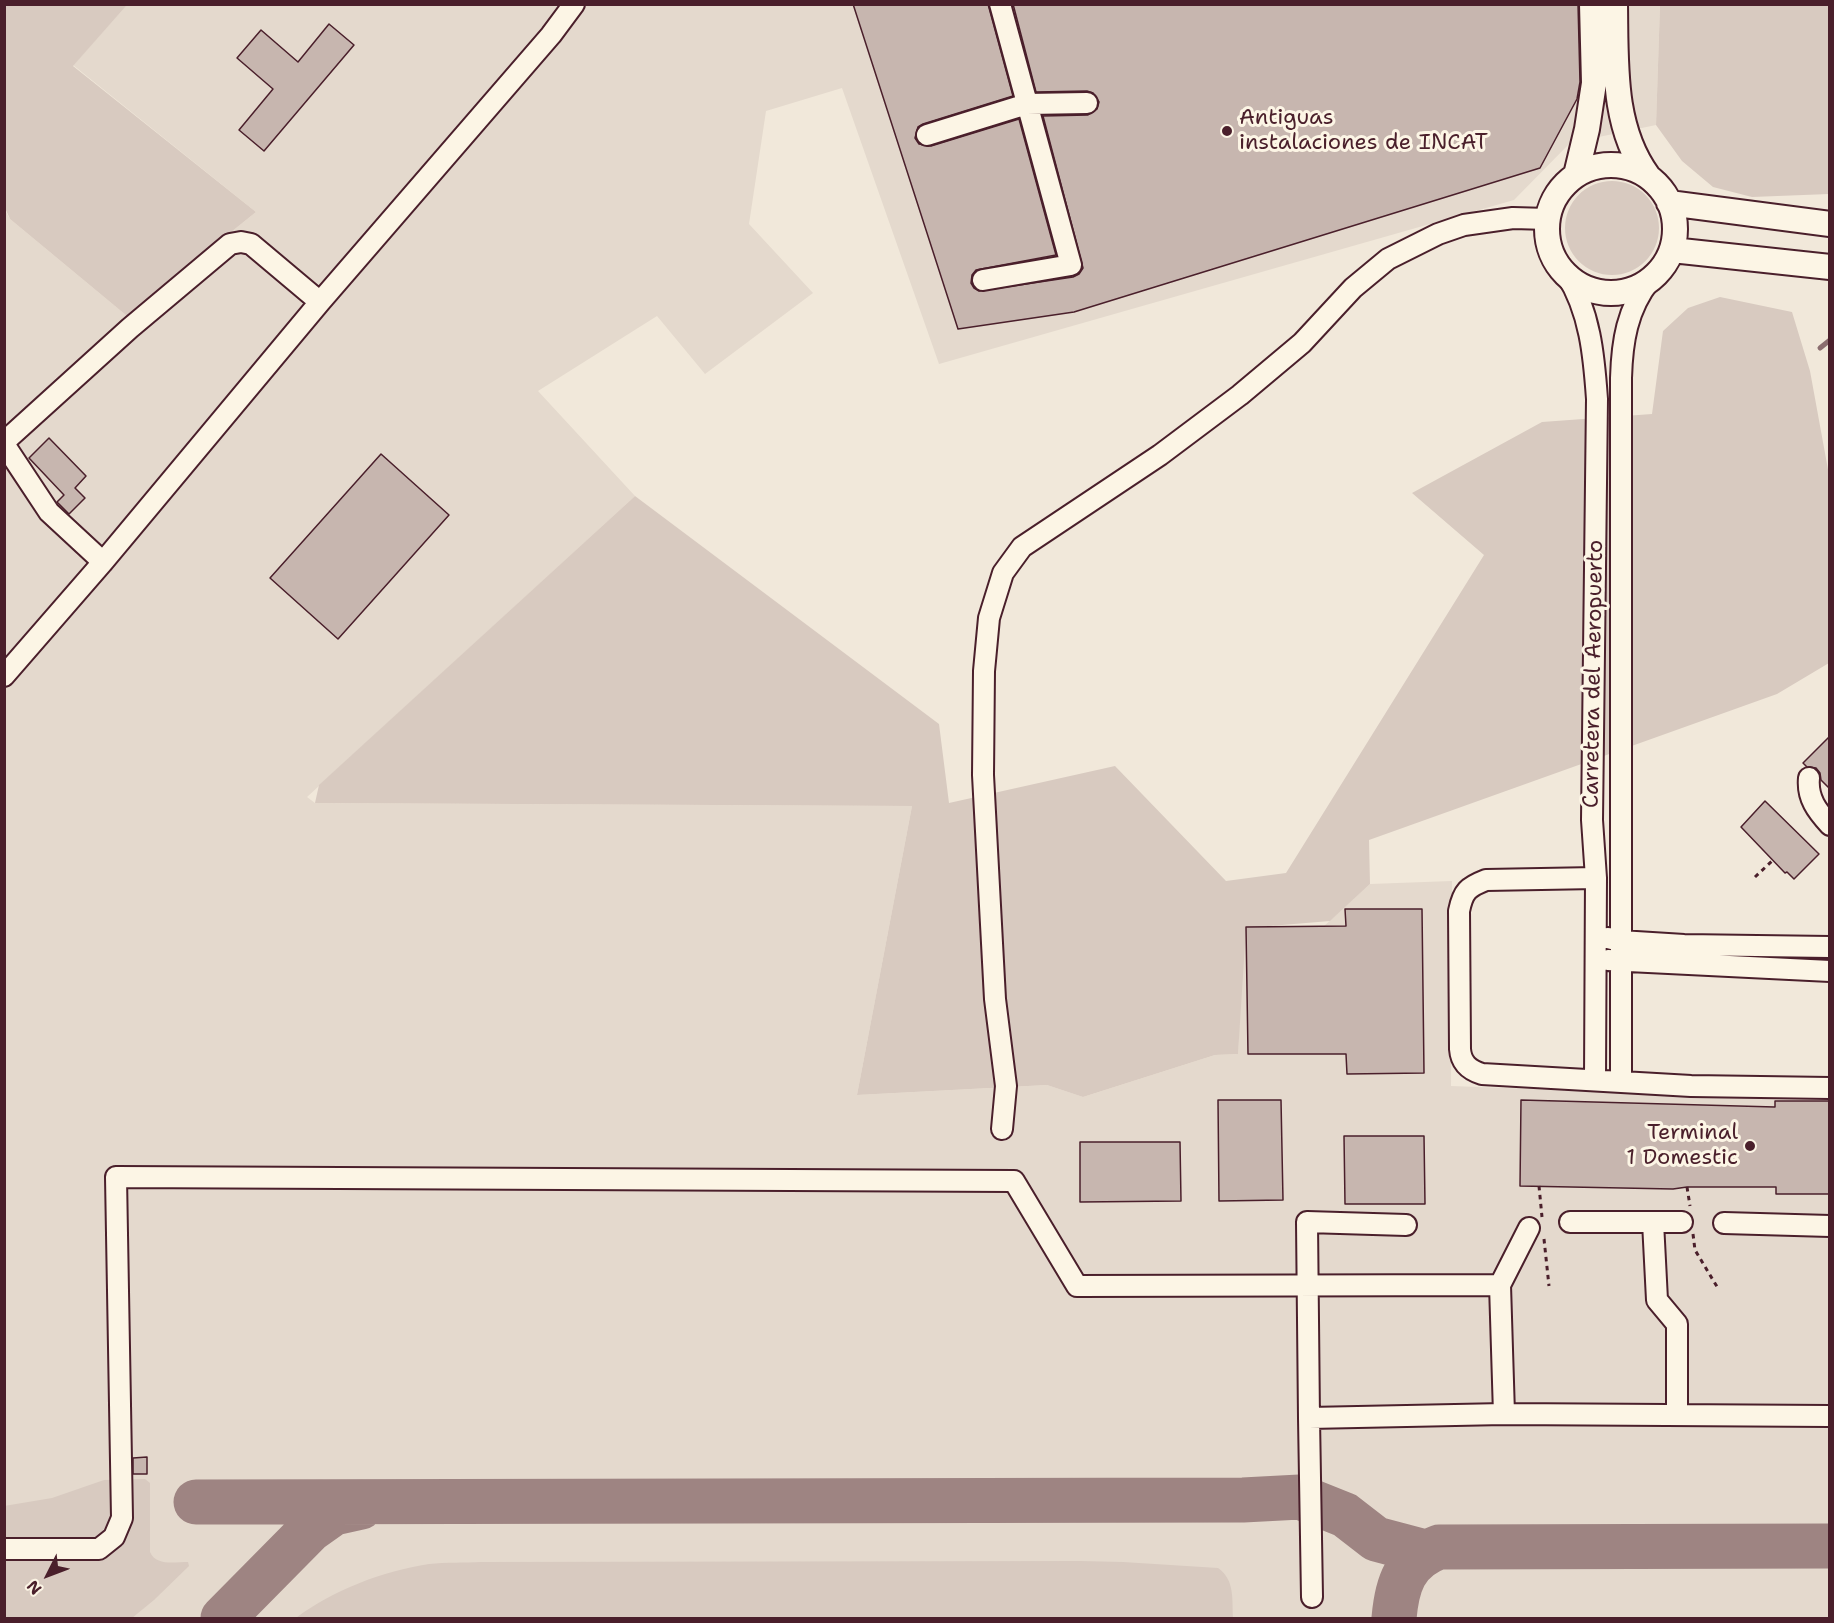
<!DOCTYPE html>
<style>
body{margin:0}
#map{position:relative;width:1834px;height:1623px;overflow:hidden;background:#f1e8da;font-family:"Shantell Sans",sans-serif}
canvas{display:block}
.frame{position:absolute;inset:0;border:6px solid #4a1f2b;pointer-events:none}
.north{position:absolute;left:18px;top:1545px;width:60px;height:60px;-webkit-text-stroke:4px #fcf5e5;paint-order:stroke;rotate:228deg;font-size:16px;font-weight:700;line-height:24px;text-align:center;color:#4a1f2b}
.north::after{content:'';display:block;margin:auto;width:21px;height:27px;background:#4a1f2b;clip-path:polygon(50% 0,100% 100%,50% 72%,0 100%)}
</style>
<div id="map">
<canvas width="1834" height="1623"></canvas>
<div class="frame"></div>
<div class="north">N</div>
</div>
<script>
const ctx = document.querySelector('canvas').getContext('2d');
ctx.lineJoin = 'round';
function fill(path, color) { ctx.fillStyle = color; ctx.fill(path, 'evenodd'); }
function stroke(path, color, width, dash) { ctx.strokeStyle = color; ctx.lineWidth = width; ctx.lineCap = dash ? 'butt' : 'round'; ctx.setLineDash(dash || []); ctx.stroke(path); }
function write(font, color, halo, rows, align = 'center') {
  ctx.font = font + ' "Shantell Sans",sans-serif'; ctx.lineWidth = 6; ctx.setLineDash([]); ctx.textBaseline = 'middle'; ctx.strokeStyle = halo; ctx.fillStyle = color; for (const [text, x, y, turn = 0] of rows) {
    ctx.save(); ctx.translate(x, y); ctx.rotate((+turn || 0) * Math.PI / 180); ctx.textAlign = isNaN(turn) ? turn : align; if (halo) ctx.strokeText(text, 0, 0); ctx.fillText(text, 0, 0); ctx.restore();
  }
}
const built = new Path2D(`
 M127 5H1660L1656 125 1570 143 1514 200 939 364 842 88 766 111 749 224 813 293 705 374 657 316 538 391 635 496 307 797 315 803 912 806 857 1095 1047 1085 1083 1097 1215 1055 1238 1054 1243 925 1323 927 1370 884 1452 881 1451 1086 1829 1100V1618H5L4 547 6 544 4 541V208L10 219 127 316 256 212 73 65Z`);
const green = new Path2D(`
 M4 5H127L73 66 256 212 127 316 10 219 5 208Z
 M1660 5H1829V194L1752 197 1713 187 1682 161 1656 125Z
 M1565 228a47 47 0 1 1 94 0a47 47 0 1 1-94 0Z
 M1720 297 1792 312 1810 371 1829 475V663L1777 694 1369 840 1370 884 1330 921 1246 928 1238 1054 1215 1055 1083 1097 1047 1085 857 1095 912 806 315 803 319 785 635 496 939 724 949 803 1115 766 1226 881 1286 873 1484 555 1412 493 1542 422 1652 414 1663 331 1688 308Z
 M145 1479 150 1483V1552C156 1566 174 1562 188 1562L189 1566 154 1600 132 1618H5L4 1506 52 1498 104 1480Z
 M1080 1561 1123 1562 1218 1568C1235 1580 1232 1599 1233 1618H296C333 1590 383 1571 429 1564 446 1562 464 1563 481 1562Z`);
const stream = new Path2D(`
 M1820 348 1830 340`);
const taxiway = new Path2D(`
 M196 1502 1243 1500 1300 1497 1345 1515 1376 1539 1425 1552
 M223 1618 310 1530 334 1513 361 1507
 M1394 1618C1397 1585 1404 1560 1439 1547L1830 1546`);
const building = new Path2D(`
 M853 4H988L1013 96 923 124 918 127 915 138 919 144 931 146 1019 119 1056 255 976 270 972 275 971 283 974 288 979 291 1073 277 1079 274 1083 268 1043 116 1088 115 1097 109 1099 102 1093 93 1087 91 1036 92 1013 4H1578L1580 82 1577 99 1540 168 1074 312 958 329Z
 M329 24 354 45 264 151 239 130 273 89 237 58 261 30 298 62Z
 M49 438 86 476 75 488 85 498 69 514 57 502 64 495 29 458Z
 M381 454 449 515 338 639 270 578Z
 M1830 736V789L1821 780 1820 773 1816 768 1807 767 1803 763Z
 M1765 801 1819 854 1794 879 1787 872 1785 873 1741 827Z
 M1345 909H1422L1424 1073 1347 1074 1346 1054H1248L1246 927 1346 926Z
 M1218 1100H1281L1283 1200 1219 1201Z
 M1521 1100 1775 1107V1101H1829L1830 1194H1776V1187H1687L1673 1189 1520 1186Z
 M1344 1136H1424L1425 1204H1345Z
 M1080 1142H1180L1181 1201 1080 1202Z
 M147 1457V1474H133V1458Z`);
const path = new Path2D(`
 M1755 877 1772 861
 M1539 1186 1542 1217
 M1687 1187 1690 1206
 M1693 1234 1695 1250 1719 1290
 M1544 1239 1549 1286`);
const minor = new Path2D(`
 M927 135 1027 104 1087 103
 M1566 274C1590 311 1594 356 1597 399L1592 820 1596 878 1595 1079
 M983 280 1071 265 1000 4
 M4 442 130 328 230 244 241 242 251 244 320 302
 M4 444 49 512 103 562
 M4 676 103 562 320 302 551 35 574 4
 M1809 778C1807 798 1817 811 1830 825
 M1596 878 1486 880C1468 887 1463 891 1459 911L1460 1049C1461 1063 1469 1070 1482 1074L1691 1086 1830 1088
 M1608 938 1620 941 1684 945 1830 947
 M1608 960 1830 971
 M1621 1081V378C1622 342 1627 309 1650 280
 M1002 1129 1006 1086 995 999 983 775 984 671 989 618 1003 573 1022 547 1160 455 1240 395 1302 343 1353 288 1388 259 1438 234 1464 225 1513 218 1548 219
 M1570 1222H1653L1657 1300 1677 1324V1415
 M1653 1222H1682
 M1724 1223 1830 1226
 M1406 1225 1307 1222 1309 1418 1504 1414
 M1500 1285 1529 1228
 M1309 1418 1312 1597
 M4 1549H99L114 1537 122 1518 116 1177 1014 1181 1077 1286 1500 1285 1504 1414 1830 1416`);
const major = new Path2D(`
 M1615 4C1616 63 1612 127 1648 176
 M1547 229a64 64 0 1 1 128 0a64 64 0 1 1-128 0Z
 M1576 175 1587 129 1594 83 1592 4
 M1669 203 1830 224
 M1672 250 1830 267`);
const markers = [
 [1227,131,6,"#4a1f2b"],
 [1750,1146,6,"#4a1f2b"]
];
const poiNames = [
 ["Antiguas",1239,118],
 ["instalaciones de INCAT",1239,143],
 ["Terminal",1738,1133,"right"],
 ["1 Domestic",1738,1158,"right"]
];
const streetNames = [
 ["Carretera del Aeropuerto",1594,674,-89]
];
fill(built, '#e4d9cd');
fill(green, '#d8cac0');
stroke(stream, '#8b6d6f', 5);
stroke(taxiway, '#9e8482', 45);
fill(building, '#c7b6af');
stroke(building, '#4a1f2b', 1.5);
stroke(minor, '#4a1f2b', 24);
stroke(major, '#4a1f2b', 28);
stroke(path, '#4a1f2b', 3, [4.5, 4.5]);
stroke(minor, '#fcf5e5', 20);
stroke(major, '#fcf5e5', 24);
for (const [x, y, r, color] of markers) { const dot = new Path2D(); dot.arc(x, y, r, 0, 2 * Math.PI); ctx.fillStyle = color; ctx.fill(dot); stroke(dot, '#fcf5e5', 2); }
write('22px', '#4a1f2b', '#fcf5e5', poiNames, 'left');
write('22px', '#4a1f2b', '#fcf5e5', streetNames);
</script>
